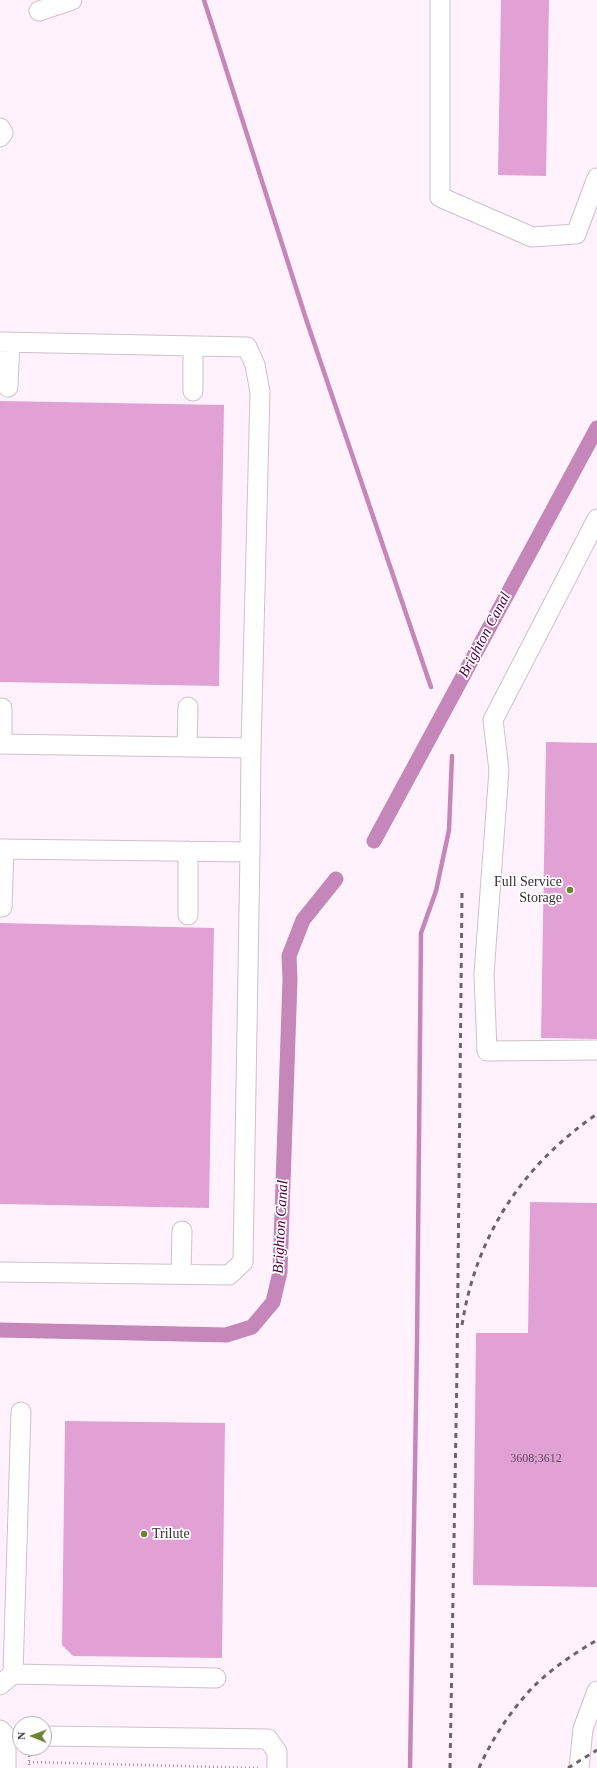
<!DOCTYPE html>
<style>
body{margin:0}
#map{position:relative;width:597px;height:1768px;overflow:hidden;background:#fff2fc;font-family:"Times New Roman",serif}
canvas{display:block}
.north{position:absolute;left:12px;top:1716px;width:40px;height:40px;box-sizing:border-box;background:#fff;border:1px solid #aeacae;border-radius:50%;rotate:271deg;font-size:11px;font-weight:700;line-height:16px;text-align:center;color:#352f34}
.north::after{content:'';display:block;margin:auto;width:14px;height:18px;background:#6c8336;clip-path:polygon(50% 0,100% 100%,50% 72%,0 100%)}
</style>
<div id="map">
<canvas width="597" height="1768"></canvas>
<div class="north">N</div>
</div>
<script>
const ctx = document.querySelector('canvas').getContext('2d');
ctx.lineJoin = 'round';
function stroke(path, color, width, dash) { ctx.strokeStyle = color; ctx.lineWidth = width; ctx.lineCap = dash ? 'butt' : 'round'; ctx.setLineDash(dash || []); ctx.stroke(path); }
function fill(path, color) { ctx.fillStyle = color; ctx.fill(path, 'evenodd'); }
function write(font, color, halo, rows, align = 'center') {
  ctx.font = font + ' "Times New Roman",serif'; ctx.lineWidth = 3.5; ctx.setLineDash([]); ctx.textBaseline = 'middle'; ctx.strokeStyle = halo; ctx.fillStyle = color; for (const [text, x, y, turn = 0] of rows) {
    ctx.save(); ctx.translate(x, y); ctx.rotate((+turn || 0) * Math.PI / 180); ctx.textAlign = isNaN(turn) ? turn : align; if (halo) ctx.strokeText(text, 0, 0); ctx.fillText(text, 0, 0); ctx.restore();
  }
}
const stream = new Path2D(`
 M204 0 307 322 431 687
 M410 1768 417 1344 421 933 436 891 449 830 452 756`);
const canal = new Path2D(`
 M374 841 597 428
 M0 1330 226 1335 252 1327 273 1302 280 1272 290 979 289 956 303 920 336 879`);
const building = new Path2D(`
 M501 0H549L546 176 498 175Z
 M0 401 224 405 219 686 0 682Z
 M546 742 597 743V1039L541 1038Z
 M0 923 214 928 209 1208 0 1204Z
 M530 1202 597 1203V1587L473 1585 476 1333H528Z
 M65 1421 225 1423 222 1658 73 1656 62 1645Z`);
const path = new Path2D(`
 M29 1748V1768
 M29 1762 259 1768`);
const minor = new Path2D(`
 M440 0V197L532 237 576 234 597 178
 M39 11 72 0
 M0 128 3 133 0 137
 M0 342 247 347 255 365 260 392 251 748 0 744
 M193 346V391
 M8 387 10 342
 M597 519 493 720 499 770 484 974 487 1051 597 1050
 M2 708V744
 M187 747 188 707
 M0 849 250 852 243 1262 229 1275 0 1272
 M250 852 251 748
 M2 907 4 849
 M188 915V851
 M181 1274 182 1231
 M13 1674 216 1678
 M0 1685 13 1674 21 1412
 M0 1730 6 1736V1768
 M44 1736 268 1739 277 1752V1768
 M579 1768 583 1729 597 1691`);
const rail = new Path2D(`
 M462 1325C476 1235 523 1165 597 1114
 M450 1768 457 1370 462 893
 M479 1768C492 1739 511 1710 533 1687 551 1669 575 1653 597 1640
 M568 1768 597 1750`);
const markers = [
 [570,890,4,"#6c8336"],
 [144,1534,4,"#6c8336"]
];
const numberNames = [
 ["3608;3612",536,1459]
];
const poiNames = [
 ["Full Service",562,882],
 ["Storage",562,898],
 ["Trilute",152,1534,"left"]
];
const waterNames = [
 ["Brighton Canal",485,635,-62],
 ["Brighton Canal",281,1227,-87]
];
stroke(stream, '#c587b9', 4.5);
stroke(canal, '#c587b9', 15);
fill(building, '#e1a1d4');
stroke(minor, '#cfc0cc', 21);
stroke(path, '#a1989f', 2.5, [1, 3]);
stroke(minor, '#fff', 19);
stroke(rail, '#6c646b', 3, [5, 5]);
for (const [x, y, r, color] of markers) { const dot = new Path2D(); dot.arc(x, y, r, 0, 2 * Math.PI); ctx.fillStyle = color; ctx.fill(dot); stroke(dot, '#fff', 1.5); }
write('12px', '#604c5c', null, numberNames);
write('14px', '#352f34', '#fff', poiNames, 'right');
write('italic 15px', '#510348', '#fff', waterNames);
</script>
